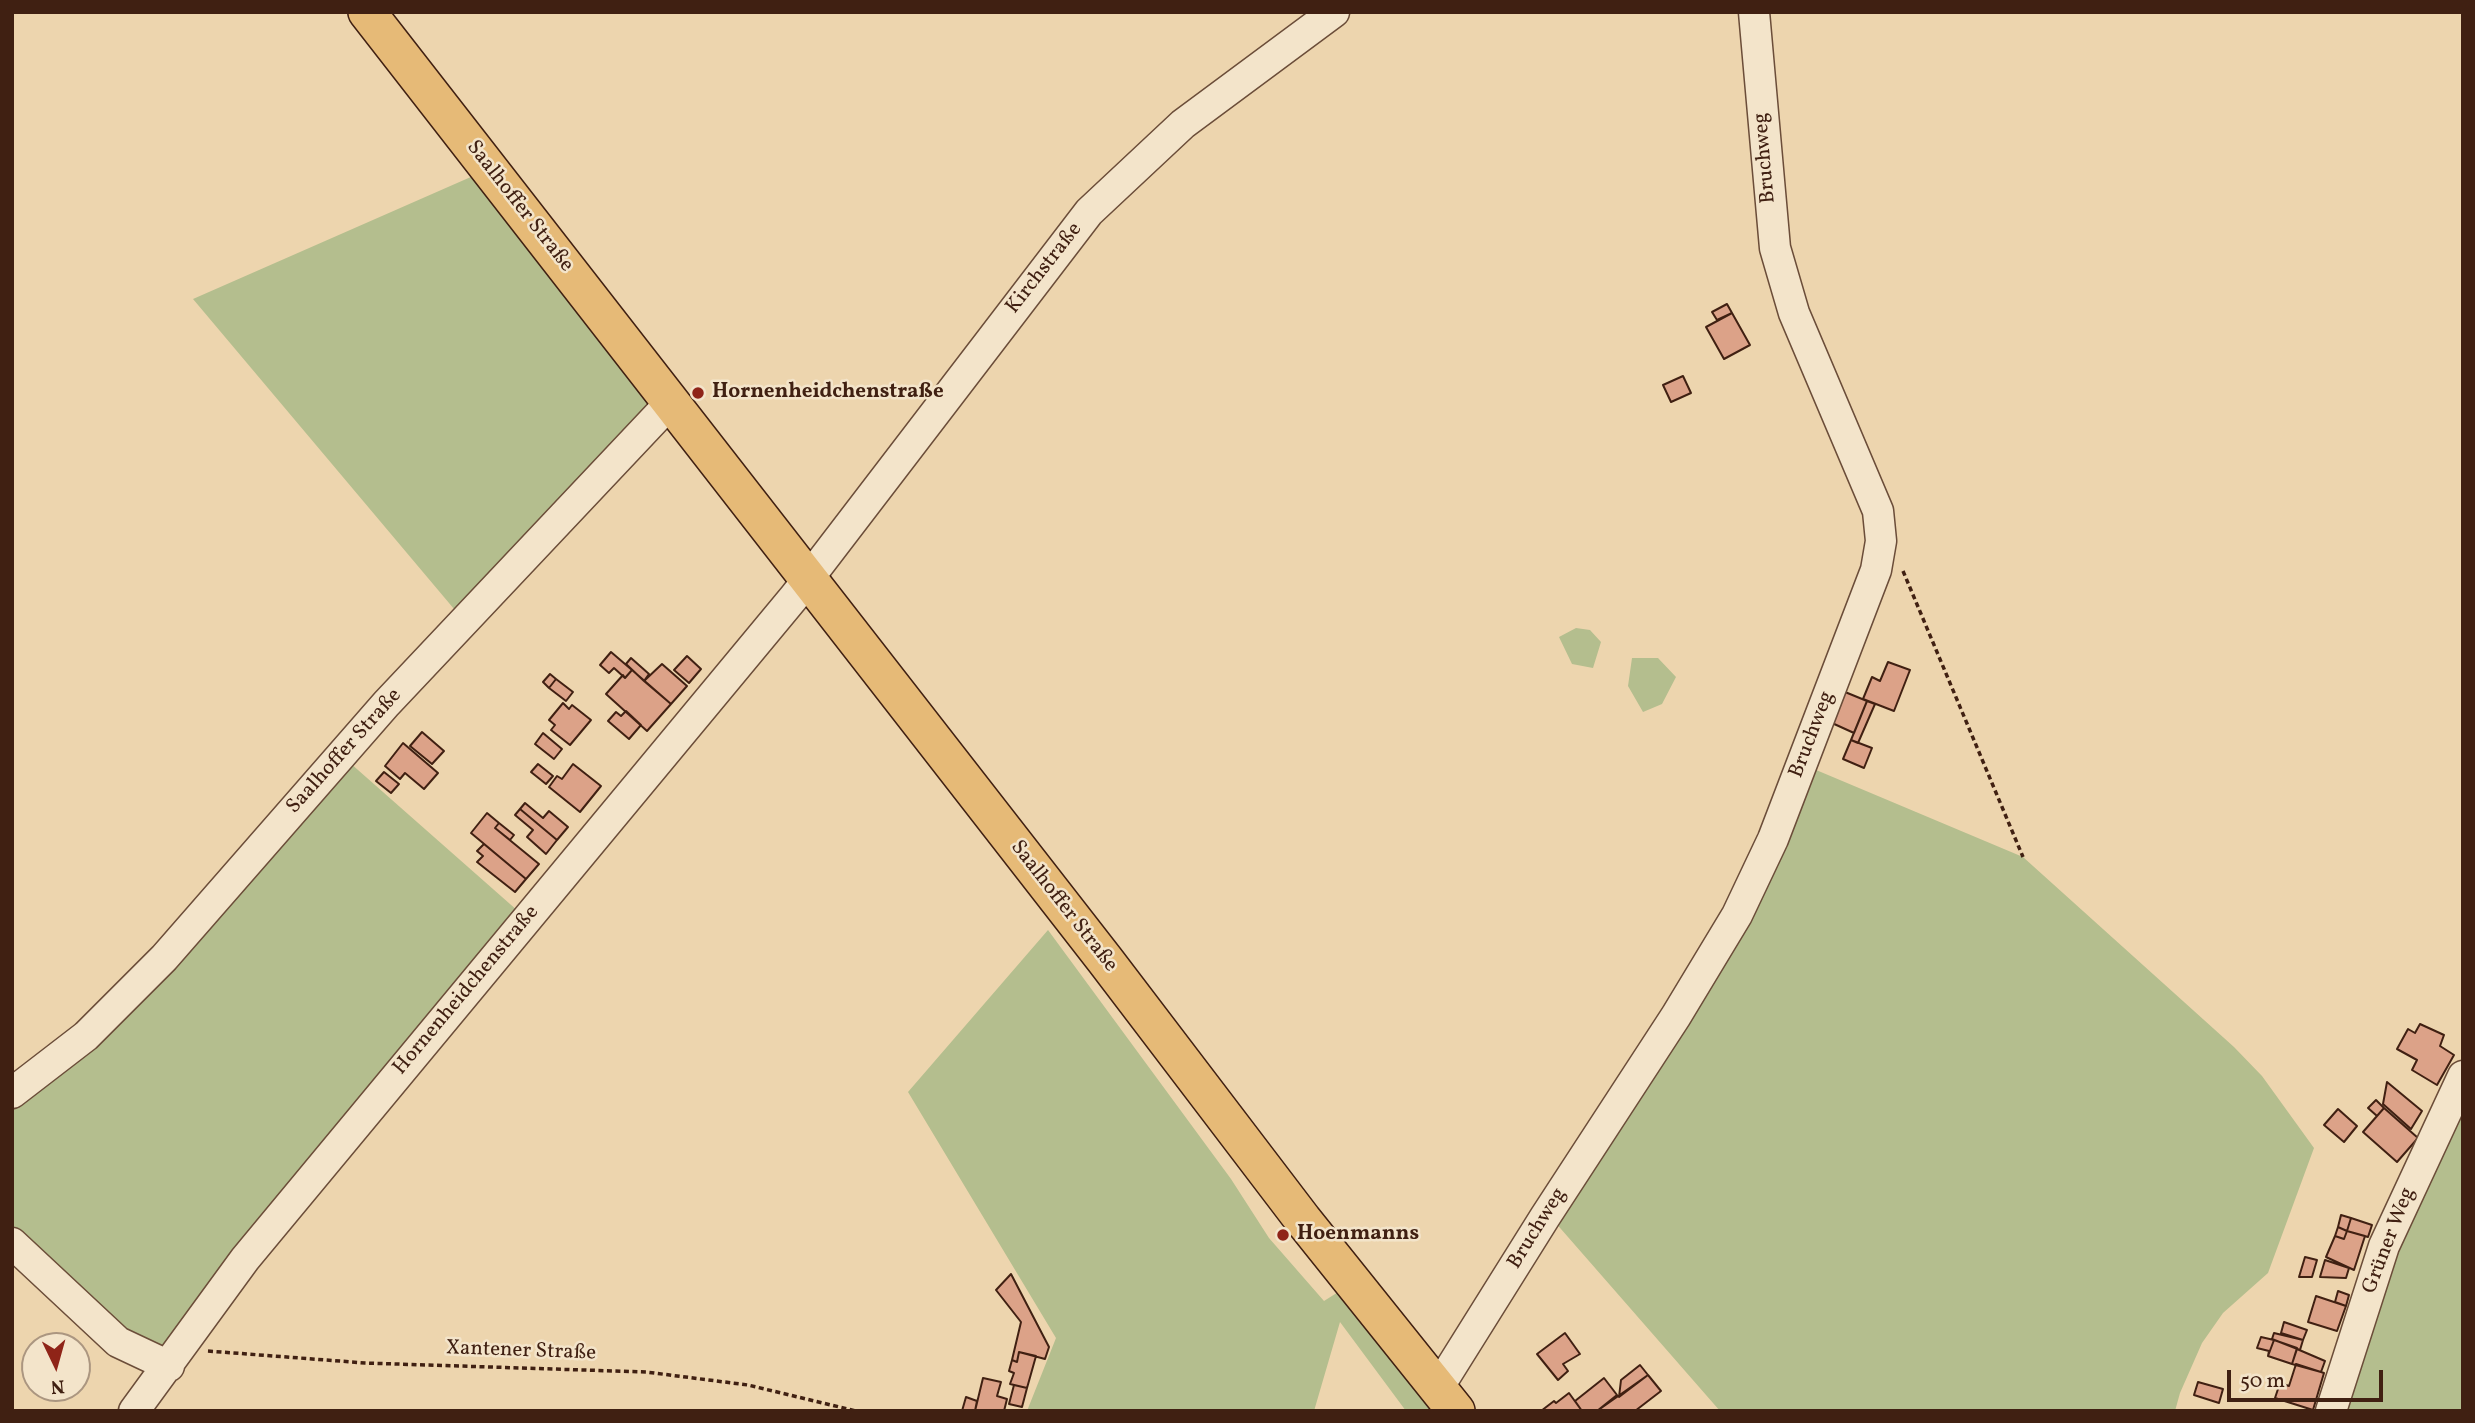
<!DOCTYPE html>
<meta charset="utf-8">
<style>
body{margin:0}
#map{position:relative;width:2475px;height:1423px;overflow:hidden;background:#edd5ae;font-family:Vollkorn,serif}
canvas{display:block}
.frame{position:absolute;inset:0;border:14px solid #402012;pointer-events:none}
.north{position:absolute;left:21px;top:1332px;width:70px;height:70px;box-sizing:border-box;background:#f3e4ca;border:2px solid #ab9680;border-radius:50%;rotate:175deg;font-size:19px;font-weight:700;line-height:28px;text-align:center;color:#402012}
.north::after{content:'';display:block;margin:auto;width:24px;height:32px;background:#8f2418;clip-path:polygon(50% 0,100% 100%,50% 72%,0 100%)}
.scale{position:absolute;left:2227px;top:1370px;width:156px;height:32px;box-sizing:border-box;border:4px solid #402012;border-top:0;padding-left:9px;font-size:21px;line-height:24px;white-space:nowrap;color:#402012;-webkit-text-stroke:5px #f3e4ca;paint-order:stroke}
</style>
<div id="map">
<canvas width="2475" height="1423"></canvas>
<div class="frame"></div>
<div class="north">N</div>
<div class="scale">50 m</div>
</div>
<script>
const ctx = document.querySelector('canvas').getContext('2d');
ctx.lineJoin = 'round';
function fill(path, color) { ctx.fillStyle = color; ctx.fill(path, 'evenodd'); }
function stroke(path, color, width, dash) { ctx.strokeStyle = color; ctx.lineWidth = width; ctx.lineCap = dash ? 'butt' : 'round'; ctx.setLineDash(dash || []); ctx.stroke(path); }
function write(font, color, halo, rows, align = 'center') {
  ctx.font = font + ' Vollkorn,serif'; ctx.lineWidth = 5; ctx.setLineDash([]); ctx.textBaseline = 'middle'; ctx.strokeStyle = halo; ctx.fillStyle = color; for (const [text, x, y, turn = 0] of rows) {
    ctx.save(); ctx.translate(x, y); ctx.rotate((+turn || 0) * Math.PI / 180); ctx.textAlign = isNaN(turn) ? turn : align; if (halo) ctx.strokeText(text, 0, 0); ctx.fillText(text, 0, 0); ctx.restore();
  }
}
const green = new Path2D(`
 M489 169 671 402 465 622 193 299Z
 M1576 628 1590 630 1601 642 1593 668 1572 664 1559 637Z
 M1632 658H1658L1676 677 1662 704 1643 712 1628 686Z
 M341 755 527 919 169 1366 12 1243V1093Z
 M1809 767 2023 857 2234 1047 2262 1076 2314 1148 2268 1273 2223 1313 2202 1343 2180 1393 2175 1411H1720L1554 1221Z
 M1048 930 1231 1179 1269 1238 1324 1301 1343 1289 1441 1411H1406L1340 1322 1314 1411H1027L1056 1338 908 1092Z
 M2463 1099V1411H2345L2402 1226Z`);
const building = new Path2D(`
 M1727 304 1732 313 1717 320 1712 312Z
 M1732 313 1750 345 1724 359 1706 327Z
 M1683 376 1691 393 1671 402 1663 385Z
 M611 652 632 670 625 678 614 668 609 673 600 665Z
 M687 656 701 669 689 683 674 670Z
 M631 658 649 674 644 681 626 664Z
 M1888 662 1910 670 1894 711 1863 699 1872 677 1880 681Z
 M662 664 687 686 671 704 644 681Z
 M632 670 671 704 647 731 606 694 623 675 625 678Z
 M550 674 556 679 549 688 543 682Z
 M556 679 573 692 566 701 549 688Z
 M1845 692 1867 701 1854 733 1832 723Z
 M1867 701 1875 704 1858 743 1851 740Z
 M563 703 569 709 572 705 591 720 570 745 551 730 555 725 549 720Z
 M626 711 641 725 629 739 608 721 616 712 621 716Z
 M422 732 444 751 432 764 410 746Z
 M543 733 562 749 554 759 535 744Z
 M1851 740 1872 748 1864 768 1843 759Z
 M403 743 438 773 424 789 405 773 400 779 385 766Z
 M538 764 553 776 546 784 531 772Z
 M573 764 601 786 580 812 549 787 557 776 562 779Z
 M384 772 399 784 391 793 376 781Z
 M525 803 543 818 549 811 568 827 557 840 520 809Z
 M520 809 557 840 546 854 527 837 533 830 515 815Z
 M487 813 499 823 495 828 539 864 526 879 471 833Z
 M499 823 514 835 510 840 495 828Z
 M484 844 526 879 515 892 477 862 483 856 477 851Z
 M2420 1024 2444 1035 2440 1046 2454 1055 2437 1085 2412 1070 2417 1060 2397 1049 2408 1029 2415 1033Z
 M2387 1082 2422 1111 2411 1129 2383 1104Z
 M2376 1100 2384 1108 2377 1116 2368 1108Z
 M2384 1108 2418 1138 2397 1162 2363 1132Z
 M2338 1109 2357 1126 2344 1142 2324 1125Z
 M2341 1215 2351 1218 2347 1231 2338 1227Z
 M2351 1218 2372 1225 2368 1237 2347 1231Z
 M2338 1227 2347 1231 2344 1239 2335 1236Z
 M2347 1231 2365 1236 2354 1270 2326 1257 2335 1236 2344 1239Z
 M2305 1257 2317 1260 2312 1277H2299Z
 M2325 1260 2349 1268 2346 1278 2320 1277Z
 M1011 1274 1049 1347 1045 1359 1019 1352 1017 1362 1012 1360 1021 1322 996 1290Z
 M2338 1291 2349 1295 2346 1306 2335 1302Z
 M2316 1296 2346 1306 2337 1331 2308 1322Z
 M2284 1322 2307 1330 2303 1340 2281 1333Z
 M1565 1333 1580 1354 1563 1364 1568 1371 1558 1380 1537 1354Z
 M2274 1333 2303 1340 2300 1350 2272 1339Z
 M2261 1337 2274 1340 2268 1356 2269 1351 2257 1348Z
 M2274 1340 2297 1348 2292 1364 2268 1356Z
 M2297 1349 2325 1361 2321 1372 2292 1364Z
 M1019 1352 1036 1356 1027 1388 1010 1384 1014 1373 1009 1371 1012 1360 1017 1362Z
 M2296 1364 2324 1373 2313 1410 2275 1398 2280 1383 2289 1386Z
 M1640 1365 1648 1375 1619 1397 1621 1380Z
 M1648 1375 1661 1391 1635 1411H1597Z
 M983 1378 1001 1382 997 1396 1007 1399 1004 1411H975Z
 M1604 1378 1617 1395 1597 1411H1582L1575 1401Z
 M2198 1382 2223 1389 2219 1403 2194 1395Z
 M1014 1385 1027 1388 1022 1407 1009 1404Z
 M1569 1393 1582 1411H1541L1554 1401 1556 1403Z
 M966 1397 977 1401 975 1411H962Z`);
const path = new Path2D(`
 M1903 571 2023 857
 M208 1351 365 1363 646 1372 748 1385 856 1411`);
const minor = new Path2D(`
 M12 1093 86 1036 164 958 386 704 671 402
 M12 1243 118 1342 169 1366
 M1438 1388 1545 1217 1676 1016 1737 915 1773 839 1876 570 1881 541 1878 511 1794 313 1775 248 1754 12
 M134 1411 245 1259 795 596 1089 212 1183 124 1334 12
 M2331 1411 2384 1246 2463 1076`);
const major = new Path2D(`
 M367 12 1105 960 1303 1220 1456 1411`);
const markers = [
 [698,393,7,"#8f2418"],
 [1283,1235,7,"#8f2418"]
];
const streetNames = [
 ["Bruchweg",1766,158,-95],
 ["Saalhoffer Straße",519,207,52],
 ["Kirchstraße",1045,269,-52],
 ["Bruchweg",1813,735,-69],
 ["Saalhoffer Straße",345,752,-48],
 ["Saalhoffer Straße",1063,907,52],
 ["Hornenheidchenstraße",467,991,-50],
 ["Bruchweg",1538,1229,-58],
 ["Grüner Weg",2390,1241,-69],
 ["Xantener Straße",521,1352,2]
];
const poiNames = [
 ["Hornenheidchenstraße",712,393],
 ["Hoenmanns",1297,1235]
];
fill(green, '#b4be8e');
fill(building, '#dca288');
stroke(building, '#402012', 2);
stroke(minor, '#6b4d39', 33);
stroke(major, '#402012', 40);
stroke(path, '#402012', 3.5, [5, 3.5]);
stroke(minor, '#f3e4ca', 30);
stroke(major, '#e6ba77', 37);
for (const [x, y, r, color] of markers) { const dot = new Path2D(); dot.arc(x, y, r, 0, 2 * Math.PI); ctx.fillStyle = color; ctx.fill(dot); stroke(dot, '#f3e4ca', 2.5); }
write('21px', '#402012', '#f3e4ca', streetNames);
write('bold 21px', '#402012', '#f3e4ca', poiNames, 'left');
</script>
